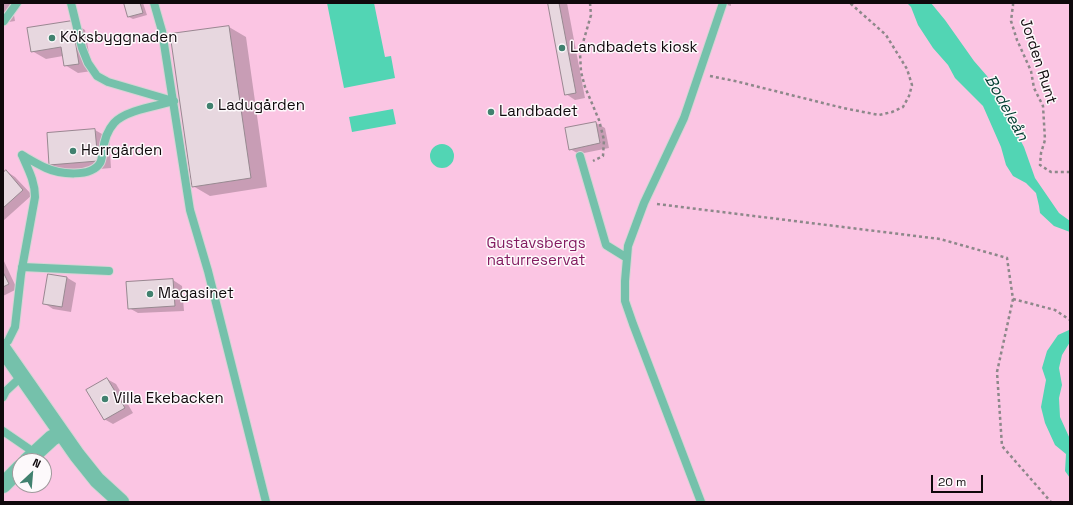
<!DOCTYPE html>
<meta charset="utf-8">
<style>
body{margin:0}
#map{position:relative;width:1073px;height:505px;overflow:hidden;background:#fdf9fb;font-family:"Space Grotesk",sans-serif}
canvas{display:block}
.frame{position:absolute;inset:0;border:4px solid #0f090c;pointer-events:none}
.north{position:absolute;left:12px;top:453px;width:40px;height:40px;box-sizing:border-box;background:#fdf9fb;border:1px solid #9e999b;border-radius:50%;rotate:26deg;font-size:11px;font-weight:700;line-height:16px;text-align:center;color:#0f090c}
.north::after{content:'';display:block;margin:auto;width:14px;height:18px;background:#41816f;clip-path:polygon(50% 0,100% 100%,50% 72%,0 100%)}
.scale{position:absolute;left:931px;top:475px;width:52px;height:18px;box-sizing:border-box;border:2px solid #0f090c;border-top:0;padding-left:5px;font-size:12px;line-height:14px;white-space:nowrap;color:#0f090c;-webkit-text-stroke:3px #fdf9fb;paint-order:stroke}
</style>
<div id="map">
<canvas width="1073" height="505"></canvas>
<div class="frame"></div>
<div class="north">N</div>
<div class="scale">20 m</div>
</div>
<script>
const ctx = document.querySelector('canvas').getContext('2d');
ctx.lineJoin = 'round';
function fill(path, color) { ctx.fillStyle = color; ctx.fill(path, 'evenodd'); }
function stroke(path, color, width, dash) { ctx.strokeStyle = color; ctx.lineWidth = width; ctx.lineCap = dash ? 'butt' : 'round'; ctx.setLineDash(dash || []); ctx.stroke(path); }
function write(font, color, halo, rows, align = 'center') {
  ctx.font = font + ' "Space Grotesk",sans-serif'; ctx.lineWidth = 3; ctx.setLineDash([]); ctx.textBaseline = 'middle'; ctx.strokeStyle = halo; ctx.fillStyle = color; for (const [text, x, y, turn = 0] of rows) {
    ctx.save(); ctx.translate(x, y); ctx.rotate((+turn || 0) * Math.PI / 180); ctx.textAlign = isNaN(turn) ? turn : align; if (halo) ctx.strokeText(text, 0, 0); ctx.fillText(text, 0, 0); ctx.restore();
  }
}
const green = new Path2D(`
 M3 3H1070V502H3ZM20 461H44V485H20Z`);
const water = new Path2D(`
 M327 3H374L385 57 391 56 395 78 344 88Z
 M907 3H931L945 20 974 61 987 76 1024 147 1035 178 1059 213 1070 221V232L1054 226 1040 213 1039 206 1036 193 1026 183 1013 176 1006 165 1001 147 983 106 955 78 948 65 933 48 918 25 911 7Z
 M393 109 396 124 352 132 349 117Z
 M430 156a12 12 0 1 1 24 0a12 12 0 1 1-24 0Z
 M1070 326V342L1062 355 1059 368 1062 385 1059 398 1060 417 1070 439V478L1065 471 1066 454 1055 445 1045 423 1041 407 1046 380 1042 368 1047 351 1058 335 1069 330Z`);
const shadow = new Path2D(`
 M3 3H12L15 21 3 23Z
 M127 3H143L147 15 133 19 129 17Z
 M549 3H567L585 98 575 100 566 94Z
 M720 3H731V6Z
 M72 22 85 30 92 71 78 73 65 65 63 56 46 59 32 51Z
 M229 27 246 37 267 187 210 196 193 186Z
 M596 123 605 128 609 148 579 154 570 149Z
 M95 130 109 138 111 168 64 172 50 165 48 134Z
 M6 171 15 177 32 195 3 221V174Z
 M3 259 17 289 3 296Z
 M66 277 76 283 71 312 53 309 44 303Z
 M173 280 182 286 184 311 138 313 129 308 127 283Z
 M107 379 116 384 133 413 113 424 104 419Z`);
const building = new Path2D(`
 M124 3H140L143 13 128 17Z
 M548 3H559L576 93 565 95Z
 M72 21 79 64 64 66 61 47 31 52 27 28Z
 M229 26 251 178 192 187 170 34Z
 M596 122 600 143 569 150 565 128Z
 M95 129 98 161 49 165 47 133Z
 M6 170 23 190 3 208V173Z
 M3 272 9 284 3 287Z
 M48 274 67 277 62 307 43 304Z
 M173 279 175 306 128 309 126 282Z
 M107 378 125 408 104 420 86 390Z`);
const path = new Path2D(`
 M590 3 591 15 580 53 581 72 585 87 599 120 604 140 603 156 593 161
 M1013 3V5L1011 21 1017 40 1031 71 1034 88 1043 106 1045 140 1041 153 1040 165 1051 172H1070
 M710 76 735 81 843 108 879 115 892 112 903 107 909 96 912 85 907 69 886 35 850 3
 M657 204 940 239 1007 258 1013 299 997 372 1002 446 1051 502
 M1013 299 1055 310 1070 320`);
const service = new Path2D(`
 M71 3 82 48 88 63 97 76 108 82 173 101
 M154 3 162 31 190 210 208 271 266 502
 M4 21 17 3
 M22 155C29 159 37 164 46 168 59 174 91 178 100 163 102 160 102 154 103 151 104 141 107 131 114 123 126 110 157 106 174 101
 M580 156 606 245 627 258 625 281V301L633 324 701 502
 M627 258 628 246 644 203 684 118 723 3
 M22 267 109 271
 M3 345 8 341 15 327 21 274 35 197C35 181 28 169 22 155
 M3 397 6 391 22 376
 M3 431 35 453`);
const minor = new Path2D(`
 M3 349 77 455 97 480 121 502
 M27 461 52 438 61 433
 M3 485 20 468`);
const markers = [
 [52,38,4,"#41816f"],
 [562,48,4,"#41816f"],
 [210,106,4,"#41816f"],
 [491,112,4,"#41816f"],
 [73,151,4,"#41816f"],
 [150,294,4,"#41816f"],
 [105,399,4,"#41816f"]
];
const poiNames = [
 ["Köksbyggnaden",60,38],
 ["Landbadets kiosk",570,48],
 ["Ladugården",218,106],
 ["Landbadet",499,112],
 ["Herrgården",81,151],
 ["Magasinet",158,294],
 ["Villa Ekebacken",113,399]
];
const streetNames = [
 ["Jorden Runt",1038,61,72]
];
const parkNames = [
 ["Gustavsbergs",536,244],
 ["naturreservat",536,261]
];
const waterNames = [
 ["Bodeleån",1006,108,61]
];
fill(green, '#fbc5e3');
fill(water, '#52d5b4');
fill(shadow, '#0003');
fill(building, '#e7d7df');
stroke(building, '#988991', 1);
stroke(service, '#d7d3d5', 10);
stroke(minor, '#d7d3d5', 18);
stroke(path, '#8d888a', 2.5, [3, 3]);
stroke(service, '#75c1ab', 8);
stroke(minor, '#75c1ab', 16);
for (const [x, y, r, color] of markers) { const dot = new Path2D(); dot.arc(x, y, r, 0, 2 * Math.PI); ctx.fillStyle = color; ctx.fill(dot); stroke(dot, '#fdf9fb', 1.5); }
write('15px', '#0f090c', '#fdf9fb', poiNames, 'left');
write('15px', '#0f090c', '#fdf9fb', streetNames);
write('15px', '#831c61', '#fdf9fb', parkNames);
write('italic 16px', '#003d31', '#fdf9fb', waterNames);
</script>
